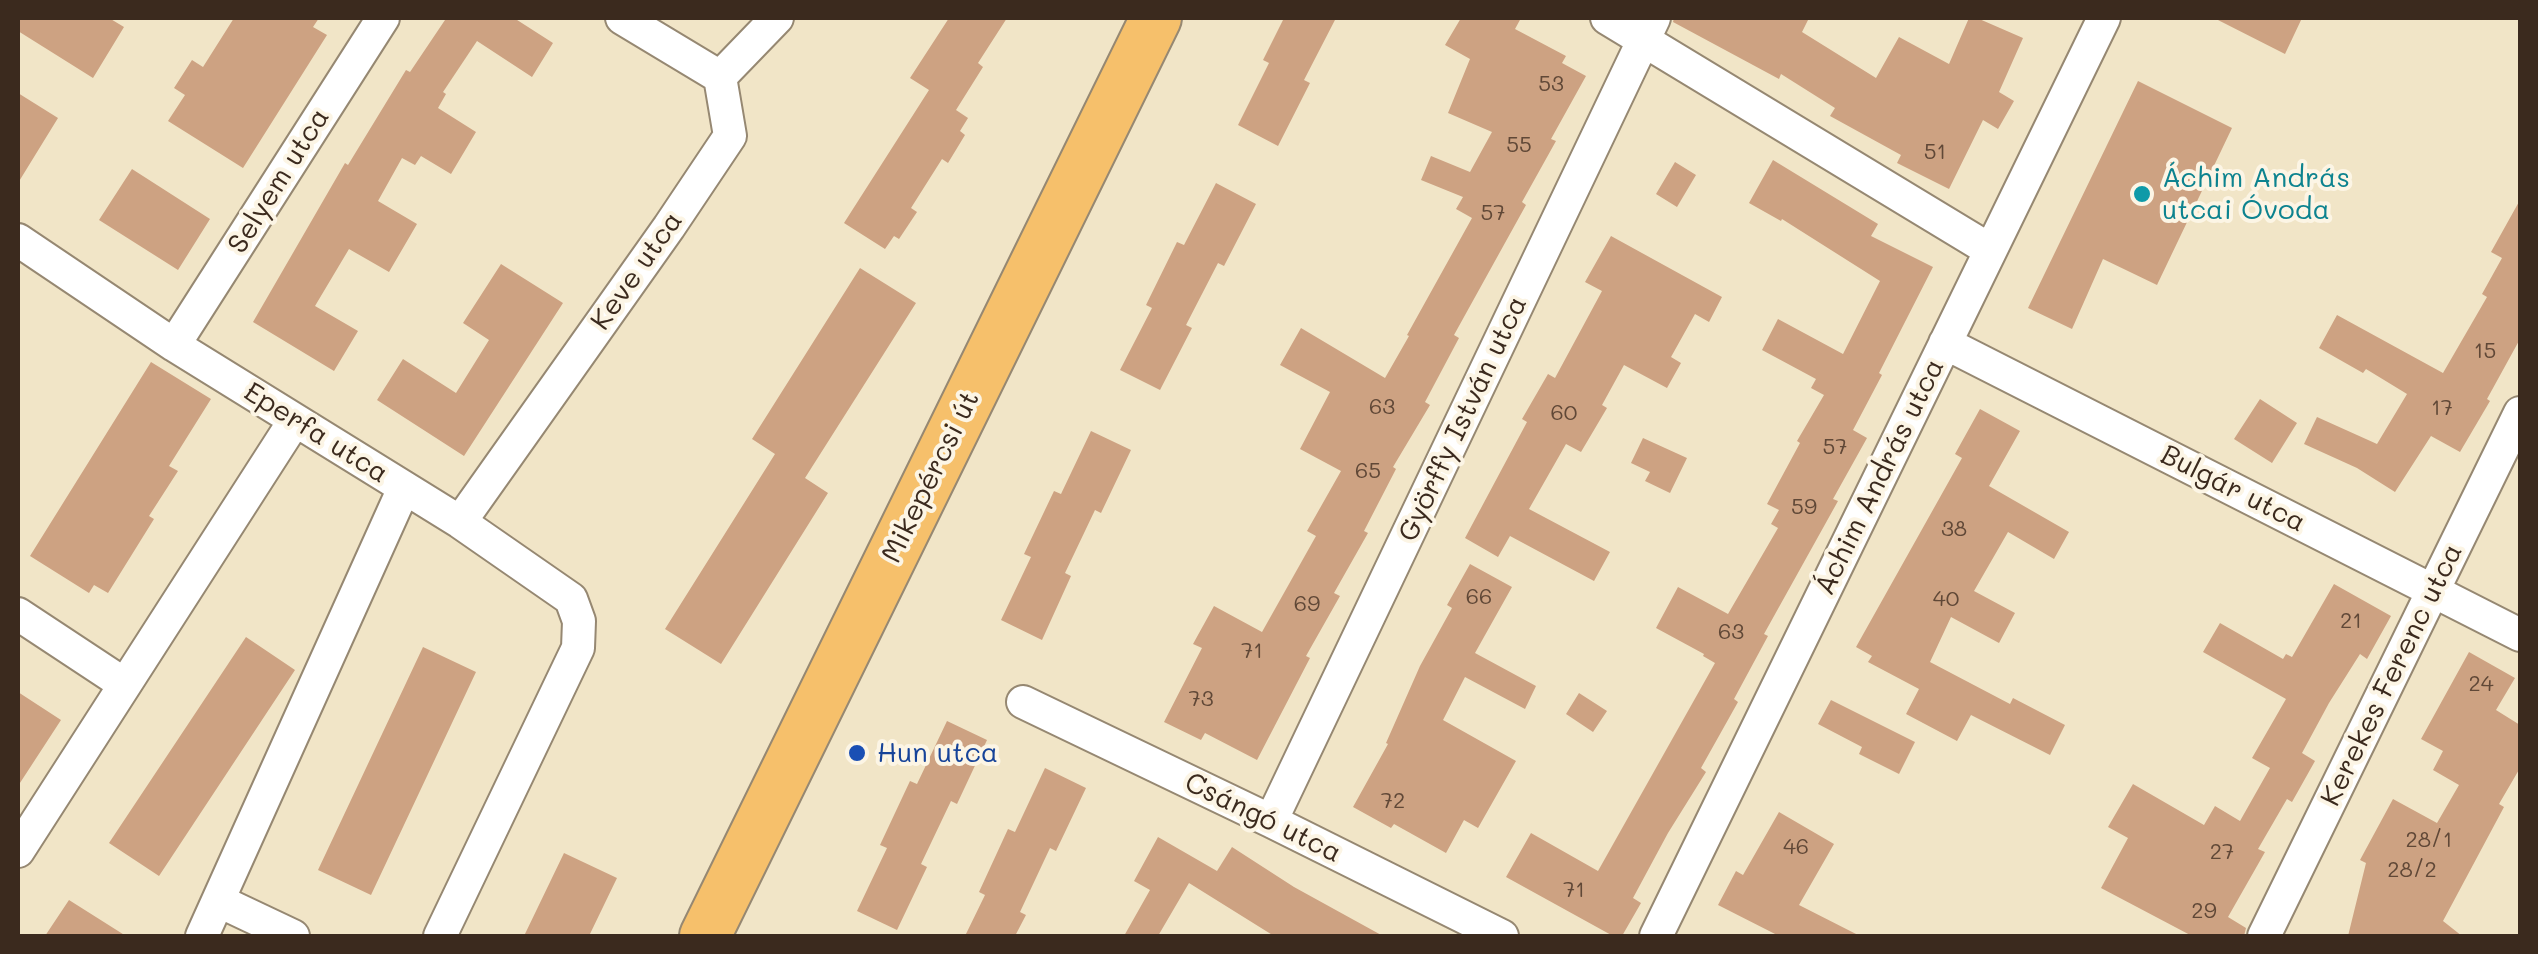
<!DOCTYPE html>
<meta charset="utf-8">
<style>
body{margin:0}
#map{position:relative;width:2538px;height:954px;overflow:hidden;background:#f1e5c7;font-family:Mali,sans-serif}
canvas{display:block}
.frame{position:absolute;inset:0;border:20px solid #3b2a1e;pointer-events:none}
</style>
<div id="map">
<canvas width="2538" height="954"></canvas>
<div class="frame"></div>
</div>
<script>
const ctx = document.querySelector('canvas').getContext('2d');
ctx.lineJoin = 'round';
function fill(path, color) { ctx.fillStyle = color; ctx.fill(path, 'evenodd'); }
function stroke(path, color, width, dash) { ctx.strokeStyle = color; ctx.lineWidth = width; ctx.lineCap = dash ? 'butt' : 'round'; ctx.setLineDash(dash || []); ctx.stroke(path); }
function write(font, color, halo, rows, align = 'center') {
  ctx.font = font + ' Mali,sans-serif'; ctx.lineWidth = 8; ctx.setLineDash([]); ctx.textBaseline = 'middle'; ctx.strokeStyle = halo; ctx.fillStyle = color; for (const [text, x, y, turn = 0] of rows) {
    ctx.save(); ctx.translate(x, y); ctx.rotate((+turn || 0) * Math.PI / 180); ctx.textAlign = isNaN(turn) ? turn : align; if (halo) ctx.strokeText(text, 0, 0); ctx.fillText(text, 0, 0); ctx.restore();
  }
}
const building = new Path2D(`
 M18 18H109L124 27 93 78 18 31Z
 M234 18H319L313 27 327 35 243 168 168 121 185 95 174 88 192 60 203 67Z
 M441 18H514L553 43 532 77 477 41 443 92 446 94 438 108 476 132 451 174 421 156 415 165 402 158 378 201 417 224 389 272 349 249 315 306 358 331 334 371 253 322 345 163 348 165 406 70 410 72 445 20Z
 M949 18H1007L978 63 983 67 956 110 968 118 960 131 965 135 948 163 942 159 911 208 917 212 899 239 894 236 885 249 844 223 929 90 910 78Z
 M1284 18H1336L1304 80 1310 83 1278 146 1238 125 1269 63 1263 60Z
 M1461 18H1521L1515 29 1566 56 1562 63 1586 76 1551 139 1556 141 1522 202 1526 205 1454 335 1459 338 1425 402 1430 405 1393 467 1396 469 1364 531 1368 533 1334 593 1340 596 1306 656 1310 658 1257 760 1205 733 1201 740 1164 722 1202 648 1193 644 1214 606 1262 632 1316 536 1307 531 1341 471 1300 449 1330 392 1280 365 1301 328 1385 378 1409 336 1407 335 1472 218 1456 209 1463 197 1421 180 1431 156 1470 172 1492 132 1448 113 1470 59 1445 45Z
 M1674 18H1809L1802 32 1876 78 1899 37 1949 64 1969 18H1977L2023 38 1999 92 2014 101 1998 129 1983 120 1949 189 1897 163 1901 155 1830 116 1835 108 1781 74 1779 79 1673 22Z
 M2214 18H2302L2285 54Z
 M2138 81 2232 128 2157 285 2103 259 2072 329 2028 308Z
 M18 93 58 118 18 183Z
 M1773 160 1878 224 1871 236 1933 267 1879 373 1882 375 1853 430 1867 438 1833 499 1838 501 1764 634 1768 636 1734 699 1738 702 1701 768 1706 772 1668 833 1633 898 1641 903 1622 936H1613L1506 877 1531 833 1598 871 1715 663 1703 656 1704 654 1656 628 1678 587 1728 614 1778 528 1771 524 1779 510 1767 504 1800 443 1797 441 1824 395 1811 388 1816 379 1762 350 1778 319 1843 354 1880 281 1782 219 1781 221 1749 203Z
 M1675 162 1696 175 1677 207 1656 194Z
 M132 169 210 219 178 270 99 220Z
 M1216 183 1256 204 1224 266 1218 263 1186 325 1192 328 1160 390 1120 370 1152 308 1146 305 1177 242 1184 245Z
 M2520 200V339L2487 399 2490 401 2460 452 2431 436 2395 492 2357 468 2304 444 2317 417 2377 444 2407 394 2366 369 2363 373 2319 348 2337 315 2443 373 2487 297 2482 294 2502 258 2491 252Z
 M1611 236 1722 297 1709 322 1695 314 1671 357 1681 363 1667 388 1624 365 1602 405 1607 408 1581 452 1566 444 1529 509 1610 552 1594 581 1510 536 1498 557 1465 538 1527 422 1522 419 1548 374 1555 378 1602 291 1585 282Z
 M501 264 563 303 464 456 377 400 403 359 456 393 489 340 463 323Z
 M860 268 916 303 805 478 828 493 721 664 665 629 775 454 752 439Z
 M151 362 211 399 169 466 178 471 149 516 154 519 108 593 94 585 89 593 30 556Z
 M2260 399 2297 423 2272 463 2234 439Z
 M1980 409 2020 431 1989 486 2069 532 2054 559 2008 532 1974 591 2015 613 1999 643 1951 617 1930 662 2010 704 2013 698 2065 725 2050 755 1971 715 1957 741 1906 714 1919 689 1868 662 1872 656 1856 647 1962 458 1955 454Z
 M1091 431 1131 450 1101 513 1095 510 1065 573 1071 576 1042 640 1001 620 1031 557 1024 554 1054 491 1061 494Z
 M1643 438 1687 458 1670 493 1645 481 1650 472 1631 463Z
 M1470 564 1512 587 1475 653 1536 686 1525 709 1465 677 1443 720 1516 761 1478 828 1464 820 1446 853 1394 824 1391 828 1353 807 1388 744 1386 743 1420 666 1452 608 1447 605Z
 M2334 584 2391 616 2367 659 2360 654 2329 703 2302 753 2315 761 2292 802 2287 799 2258 849 2265 852 2228 917 2246 928 2244 936H2192L2101 888 2128 838 2108 827 2133 784 2204 825 2215 806 2240 821 2270 768 2252 758 2286 699 2203 652 2220 623 2283 659 2286 654 2292 657Z
 M246 637 295 670 159 876 109 843Z
 M423 647 476 672 371 895 318 870Z
 M2469 652 2515 678 2496 710 2520 725V768L2499 804 2504 807 2443 921 2462 936H2348L2366 863 2360 860 2393 799 2437 823 2459 785 2433 770 2443 751 2421 739Z
 M18 692 61 720 18 786Z
 M1579 693 1607 711 1593 732 1566 714Z
 M1831 700 1915 742 1899 774 1859 754 1862 747 1818 724Z
 M947 721 987 740 957 804 951 801 921 864 927 867 897 930 857 911 887 848 880 845 910 781 917 784Z
 M1045 768 1086 788 1056 851 1050 848 1020 912 1026 915 1015 936H965L985 895 979 892 1008 829 1015 832Z
 M1779 812 1834 844 1799 905 1860 936H1779L1718 905 1736 871 1743 875Z
 M1158 837 1217 871 1232 847 1294 887 1383 936H1274L1189 883 1158 936H1124L1150 890 1134 881Z
 M564 853 617 878 589 936H524Z
 M69 900 126 936H45Z`);
const minor = new Path2D(`
 M622 18 720 77
 M1607 18 1990 250
 M18 240 174 345 460 522 571 599 579 621 578 648 440 936
 M1945 343 2520 635
 M174 345 383 18
 M460 522 669 227 730 136 720 77 777 18
 M18 614 124 684
 M1023 702 1271 821 1502 936
 M1271 821 1654 18
 M18 851 295 420
 M219 901 293 936
 M202 936 404 488
 M1656 936 2104 18
 M2264 936 2520 413`);
const primary = new Path2D(`
 M705 936 1156 18`);
const markers = [
 [2142,194,10,"#0f9aa8"],
 [857,753,10,"#1a4fb4"]
];
const numberNames = [
 ["53",1551,84],
 ["55",1519,145],
 ["51",1935,152],
 ["57",1493,213],
 ["15",2485,351],
 ["63",1382,407],
 ["17",2442,408],
 ["60",1564,413],
 ["57",1835,447],
 ["65",1368,471],
 ["59",1804,507],
 ["38",1954,529],
 ["66",1479,597],
 ["40",1946,599],
 ["69",1307,604],
 ["21",2351,621],
 ["63",1731,632],
 ["71",1252,651],
 ["24",2481,684],
 ["73",1201,699],
 ["72",1393,801],
 ["28/1",2429,840],
 ["46",1796,847],
 ["27",2222,852],
 ["28/2",2412,870],
 ["71",1574,890],
 ["29",2204,911]
];
const cultureNames = [
 ["Áchim András",2162,178],
 ["utcai Óvoda",2162,210]
];
const streetNames = [
 ["Selyem utca",279,181,-58],
 ["Keve utca",637,271,-55],
 ["Györffy István utca",1463,419,-65],
 ["Eperfa utca",316,433,32],
 ["Mikepércsi út",931,477,-64],
 ["Áchim András utca",1880,477,-64],
 ["Bulgár utca",2233,489,27],
 ["Kerekes Ferenc utca",2392,675,-64],
 ["Csángó utca",1263,818,26]
];
const transitNames = [
 ["Hun utca",877,753]
];
fill(building, '#cda282');
stroke(minor, '#968872', 36);
stroke(primary, '#968872', 54);
stroke(minor, '#fff', 32);
stroke(primary, '#f6c06b', 50);
for (const [x, y, r, color] of markers) { const dot = new Path2D(); dot.arc(x, y, r, 0, 2 * Math.PI); ctx.fillStyle = color; ctx.fill(dot); stroke(dot, '#fcf5e5', 4); }
write('22px', '#604837', null, numberNames);
write('28px', '#0d838f', '#fcf5e5', cultureNames, 'left');
write('28px', '#3b2a1e', '#fcf5e5', streetNames);
write('28px', '#164399', '#fcf5e5', transitNames, 'left');
</script>
